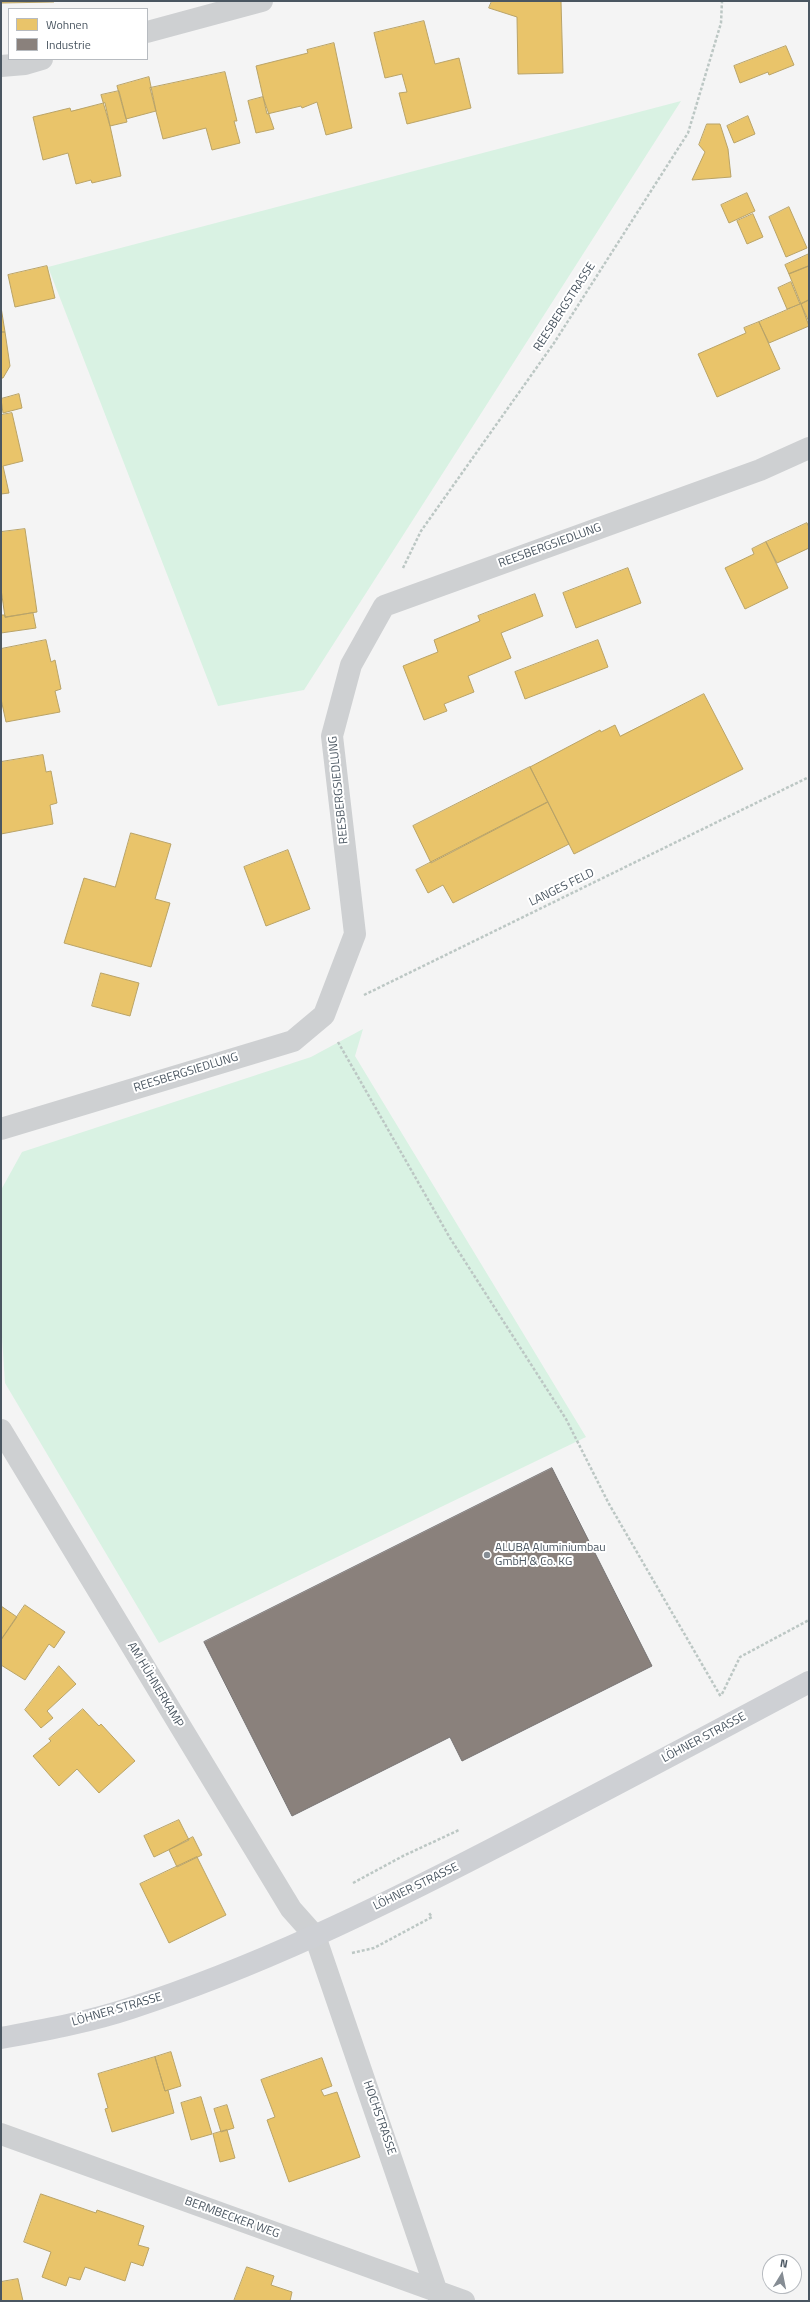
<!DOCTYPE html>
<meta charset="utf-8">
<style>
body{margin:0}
#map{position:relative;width:810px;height:2302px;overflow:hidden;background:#f4f4f4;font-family:"Titillium Web",sans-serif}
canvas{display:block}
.frame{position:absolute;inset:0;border:2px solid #4a5661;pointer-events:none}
.legend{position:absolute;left:8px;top:8px;width:140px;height:52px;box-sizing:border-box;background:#fff;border:1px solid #b7bbc0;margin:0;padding:5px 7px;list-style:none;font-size:12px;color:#4a5661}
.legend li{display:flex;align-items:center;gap:8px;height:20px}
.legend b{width:20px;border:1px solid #b7bbc0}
.north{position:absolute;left:762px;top:2254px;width:40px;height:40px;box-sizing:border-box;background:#fff;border:1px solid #b7bbc0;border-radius:50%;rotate:10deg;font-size:11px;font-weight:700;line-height:16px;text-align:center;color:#4a5661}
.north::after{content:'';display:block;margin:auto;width:14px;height:18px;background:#868d94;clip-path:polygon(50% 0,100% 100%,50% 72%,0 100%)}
</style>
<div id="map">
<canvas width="810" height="2302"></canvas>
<div class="frame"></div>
<ul class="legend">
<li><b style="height:11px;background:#e9c46a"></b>Wohnen</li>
<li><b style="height:11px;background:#8a817c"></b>Industrie</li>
</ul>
<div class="north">N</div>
</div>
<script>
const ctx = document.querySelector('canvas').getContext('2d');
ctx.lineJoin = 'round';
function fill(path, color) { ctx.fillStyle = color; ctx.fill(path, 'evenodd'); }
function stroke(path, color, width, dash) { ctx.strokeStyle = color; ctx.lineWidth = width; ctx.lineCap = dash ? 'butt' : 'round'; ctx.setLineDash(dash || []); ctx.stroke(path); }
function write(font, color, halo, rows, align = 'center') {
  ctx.font = font + ' "Titillium Web",sans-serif'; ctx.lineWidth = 4; ctx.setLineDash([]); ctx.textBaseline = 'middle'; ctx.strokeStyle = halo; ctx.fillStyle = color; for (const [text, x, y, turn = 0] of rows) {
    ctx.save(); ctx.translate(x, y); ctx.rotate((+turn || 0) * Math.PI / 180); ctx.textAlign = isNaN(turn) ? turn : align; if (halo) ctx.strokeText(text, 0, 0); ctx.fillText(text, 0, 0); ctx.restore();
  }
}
const green = new Path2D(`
 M681 101 304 690 218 706 48 267Z
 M363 1029 355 1056 586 1437 159 1643 5 1383 1 1322V1190L22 1152 311 1057Z`);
const homes = new Path2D(`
 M1 1H54V2L1 3Z
 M492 1H561L563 73 518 74 517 17 489 8Z
 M424 21 435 64 459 58 471 108 407 124 399 93 407 92 402 74 385 78 374 33Z
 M334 43 352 128 326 135 317 102 302 108 301 106 267 114 256 66 308 53 307 50Z
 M786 46 794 65 769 75 768 72 740 83 734 66Z
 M225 72 237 121H234L240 143 212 150 206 128 163 139 150 88Z
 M149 77 156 111 126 119 117 86Z
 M119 91 127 122 110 126 101 95Z
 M263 97 274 129 256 133 248 101Z
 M105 103 121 176 92 183 91 180 76 184 68 153 43 160 33 117 70 108 71 111Z
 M748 116 755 134 734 143 727 126Z
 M707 124H720L728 149 731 177 692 180 705 152 699 145Z
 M747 193 755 211 729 223 721 205Z
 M789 207 807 248 786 257 769 217Z
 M753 214 763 237 747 244 737 221Z
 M809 254V266L789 274 785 265Z
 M47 266 55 298 15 307 8 275Z
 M809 266V300L801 304 789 274Z
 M791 282 800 304 787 309 778 288Z
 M809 300V322L801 304Z
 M801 304 809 326 769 343 759 322Z
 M1 307 5 332H1Z
 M759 322 780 369 717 397 698 354 746 333 744 328Z
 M1 332H5L10 366 3 378H1Z
 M19 394 22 408 3 413 1 399Z
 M12 413 23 461 3 466 9 493 1 494V415Z
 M807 523 809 527V548L777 563 766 542Z
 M25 529 37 612 5 617 1 589V532Z
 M766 542 788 588 745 609 725 568 754 554 752 549Z
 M628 568 641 603 576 628 563 593Z
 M535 594 543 616 501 633 511 658 468 676 474 692 444 704 447 711 424 720 403 666 438 652 434 640 480 621 478 616Z
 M33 613 36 628 1 633V615H5V617Z
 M46 640 51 662 55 660 61 689 55 691 60 712 6 722 1 699V649Z
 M598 640 608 667 525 699 515 672Z
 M704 694 743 769 574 854 530 767 600 730 601 732 615 725 620 736Z
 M43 755 46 772 51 771 57 803 50 805 53 824 1 834V762Z
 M530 767 548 802 431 863 413 826Z
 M548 802 569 844 453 903 443 885 428 893 416 870Z
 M131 833 171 844 155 899 170 903 151 967 64 943 84 878 115 887Z
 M288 850 310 909 266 926 244 867Z
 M101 973 139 983 130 1016 92 1006Z
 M25 1605 65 1632 54 1648 49 1644 25 1680 1 1665V1640Z
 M1 1606 17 1617 1 1640Z
 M59 1666 76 1684 47 1711 53 1718 41 1728 25 1710Z
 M83 1709 99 1726 101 1724 135 1761 99 1793 77 1769 59 1786 33 1756 51 1741 49 1739Z
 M179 1820 189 1840 154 1857 144 1836Z
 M193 1837 202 1855 177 1867 169 1850Z
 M197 1857 226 1915 169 1943 140 1884Z
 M171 2052 181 2086 165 2091 155 2057Z
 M155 2057 165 2091 168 2090 174 2113 112 2132 105 2109 108 2108 98 2074Z
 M322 2058 332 2086 321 2090 324 2096 337 2092 360 2157 289 2182 267 2120 275 2117 261 2080Z
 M201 2097 212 2134 191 2140 181 2103Z
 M227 2105 234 2128 221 2132 214 2109Z
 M227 2130 235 2158 220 2162 213 2134Z
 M41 2194 96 2213 97 2210 144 2226 138 2245 149 2248 143 2266 131 2262 125 2281 85 2267 80 2280 69 2277 66 2286 42 2277 51 2252 24 2242Z
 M247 2267 274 2276 271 2285 292 2292 290 2301H234Z
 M18 2279 23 2301H1V2282Z`);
const industry = new Path2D(`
 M552 1468 652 1666 462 1761 450 1737 292 1816 204 1642Z`);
const path = new Path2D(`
 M403 568 421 531 554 343 688 133 721 23 722 1
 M364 995 809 777
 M338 1042 450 1238 566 1419 609 1504 721 1697
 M722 1694 740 1657 809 1620
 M353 1883 403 1856 459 1830
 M352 1953 374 1948 432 1917 429 1913`);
const minor = new Path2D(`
 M147 32 262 1
 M1 66 25 64 42 59
 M1 1129 293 1041 324 1015 355 934 332 736 351 665 384 606 760 470 809 448
 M1 1430 291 1909 315 1936 440 2301
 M1 2134 464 2301`);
const secondary = new Path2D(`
 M1 2038C44 2030 89 2022 131 2008 257 1967 376 1909 494 1848 599 1794 704 1738 809 1682`);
const markers = [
 [487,1555,4,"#868d94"]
];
const streetNames = [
 ["REESBERGSTRASSE",565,307,-57],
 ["REESBERGSIEDLUNG",550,546,-20],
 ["REESBERGSIEDLUNG",339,790,-96],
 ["LANGES FELD",562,888,-26],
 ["REESBERGSIEDLUNG",186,1073,-17],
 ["AM HÜHNERKAMP",155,1685,59],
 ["LÖHNER STRASSE",704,1738,-28],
 ["LÖHNER STRASSE",416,1887,-26],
 ["LÖHNER STRASSE",117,2010,-16],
 ["HOCHSTRASSE",379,2118,71],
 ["BERMBECKER WEG",232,2218,20]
];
const poiNames = [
 ["ALUBA Aluminiumbau",495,1548],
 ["GmbH & Co. KG",495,1562]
];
fill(green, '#d9f2e3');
fill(homes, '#e9c46a');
stroke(homes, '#b9a367', 1);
fill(industry, '#8a817c');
stroke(industry, '#777474', 1);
stroke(path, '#bcc7c4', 2.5, [3, 2]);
stroke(minor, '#ced0d2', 22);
stroke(secondary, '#ced0d4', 22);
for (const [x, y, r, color] of markers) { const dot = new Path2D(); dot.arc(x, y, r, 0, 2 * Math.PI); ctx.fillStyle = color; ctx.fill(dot); stroke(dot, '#fff', 1.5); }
write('12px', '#4a5661', '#fff', streetNames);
write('12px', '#4a5661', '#fff', poiNames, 'left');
</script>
